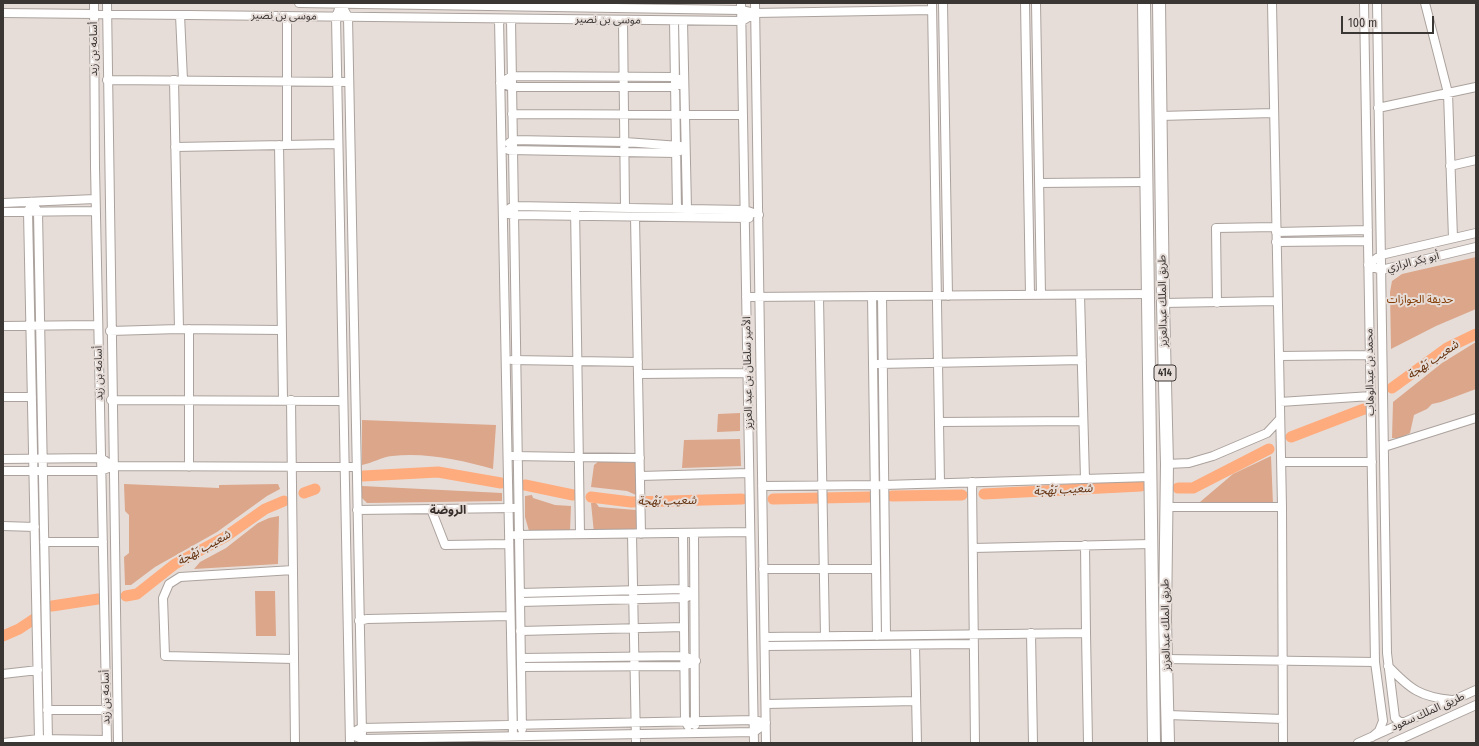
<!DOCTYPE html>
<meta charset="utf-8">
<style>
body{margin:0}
#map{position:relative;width:1479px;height:746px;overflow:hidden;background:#e7ddd8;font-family:"Fira Sans Condensed",sans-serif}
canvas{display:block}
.frame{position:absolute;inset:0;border:4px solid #3a3634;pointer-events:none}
.scale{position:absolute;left:1341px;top:16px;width:93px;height:18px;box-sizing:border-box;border:2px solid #3a3634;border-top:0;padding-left:5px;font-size:12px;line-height:14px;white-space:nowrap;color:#3a3634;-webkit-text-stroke:3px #e7ddd8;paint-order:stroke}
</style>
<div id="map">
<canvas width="1479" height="746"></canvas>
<div class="frame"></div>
<div class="scale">100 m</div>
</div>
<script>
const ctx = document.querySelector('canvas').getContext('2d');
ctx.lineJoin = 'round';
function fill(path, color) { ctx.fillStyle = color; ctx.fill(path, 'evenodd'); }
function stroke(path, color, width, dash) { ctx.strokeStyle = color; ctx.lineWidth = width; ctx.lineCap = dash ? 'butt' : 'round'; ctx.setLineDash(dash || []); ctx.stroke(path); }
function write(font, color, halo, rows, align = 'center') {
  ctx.font = font + ' "Fira Sans Condensed","Noto Sans Arabic",sans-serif'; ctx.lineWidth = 4; ctx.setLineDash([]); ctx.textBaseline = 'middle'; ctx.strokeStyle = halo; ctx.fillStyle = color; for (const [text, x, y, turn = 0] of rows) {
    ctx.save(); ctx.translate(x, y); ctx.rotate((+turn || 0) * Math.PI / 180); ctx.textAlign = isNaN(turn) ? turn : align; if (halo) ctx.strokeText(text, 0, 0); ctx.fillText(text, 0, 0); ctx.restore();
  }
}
const green = new Path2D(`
 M1476 257V309L1436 326 1391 349 1390 292 1392 281 1402 274Z
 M1476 342V389L1441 402 1432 404 1427 409 1414 415 1410 433 1400 438H1392L1393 402 1442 363Z
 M740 413V431L717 432 718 414Z
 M362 420 496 425 493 469C461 460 425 452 392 456 382 457 372 463 362 465Z
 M740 439 741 466 682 468 684 440Z
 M1271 456 1273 504 1200 502 1233 474Z
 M599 461 637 463 636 495 627 491 591 487 594 465Z
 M124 484 219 488V485L278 484 280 489 267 496 217 532 155 567 131 585H125L124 557 129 553V515L125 511Z
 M362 486 502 493V501L367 503 362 498Z
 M532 495 533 498 555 505 571 506 570 531 557 534 529 531 525 517V496Z
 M591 503H596L599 507 636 510 637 527 634 531 594 533Z
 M279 516 278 564 194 569 200 562 226 548 258 523 269 518Z
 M255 591H275L276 636H256Z`);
const river = new Path2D(`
 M1392 388 1447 348 1476 334
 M1291 437 1364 409
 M363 476 438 472 501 483
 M525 485 573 495
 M1178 488H1193L1269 449
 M304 493 315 489
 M984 494 1141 486
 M892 496 962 495
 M591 497 631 502 742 499
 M773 499 870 497
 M126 596 137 594 175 564 225 537 265 509 284 501
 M52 606 98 599
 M3 636 19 629 34 619`);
const minor = new Path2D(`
 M94 3 95 167 107 743
 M107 3 118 743
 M299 3 741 10 755 13 932 10
 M741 3 754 743
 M755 3 766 743
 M932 3 940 483
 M943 3 948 296
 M1025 3 1030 295
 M1036 3 1041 295
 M1272 3 1282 507 1283 743
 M1364 3 1375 662 1383 721 1379 731 1372 737
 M1377 3 1387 653 1395 718 1400 722H1405
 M1425 3 1448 93 1453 238
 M341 4 348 17 362 733
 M341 4 336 17 350 743
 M3 13 742 21 755 13
 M180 15 183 80
 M287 16V145
 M499 19 513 736
 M511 19 522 729
 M623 20 625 208
 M674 21 677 209 680 212
 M683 21 687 209 685 213
 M512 76 675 77 684 81 675 87H512L500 83Z
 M107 80 349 82
 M174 80 179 329
 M1378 108 1476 87
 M512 114 743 115
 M1160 116 1273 113
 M509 143 513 140 625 142 680 146
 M279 145 283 400
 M175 147 338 144
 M509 150 676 153 680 151
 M1450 166 1476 160
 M1039 183 1146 182
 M32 202 38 212 48 740
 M32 202 28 212 39 739
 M3 203 95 199
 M575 207 580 534
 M510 208 514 206 745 210 759 215
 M3 212 96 211
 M509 214 514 215 749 218
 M635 217 641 534
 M1276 232 1368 230
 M1476 233 1381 255 1368 265 1381 270 1476 247
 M1276 242 1368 241
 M1080 295 1085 479
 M872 296 877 636
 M882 296 886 635
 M746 297 1148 294
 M819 297 825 636
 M1163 303 1278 301
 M1217 303 1216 228 1276 227
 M3 326 98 325
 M189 329V467
 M110 331 179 329 282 330
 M1279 356 1370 355
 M512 360 638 362
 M878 364 1082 360
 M638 374 748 373
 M3 397H32
 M111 400 343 401
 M291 400 295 743
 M1280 402 1371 396
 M939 422 1083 421
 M1384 447 1476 418
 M512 456 640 458
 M3 459 101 458 113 466
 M1281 462H1372
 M1167 464 1189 463 1213 456 1267 433 1280 419
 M3 471H101L113 466 356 467
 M640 476 749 473
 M972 482 975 743
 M762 486 884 485 1150 477
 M1166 507H1282
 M431 509 445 545 509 544
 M357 510 514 508
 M3 526 35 527
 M683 533 685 721 688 726
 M694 533 695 725
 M632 534 636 743
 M515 535 750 532
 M44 542H103
 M1085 545 1086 633
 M973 548 1151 544
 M763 569H876
 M293 570 180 577 169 584 163 598 165 656 294 659
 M520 593 683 589 688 591
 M520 602 684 598 687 597
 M359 621 367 619 510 616
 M520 631 684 627
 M1031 633 1033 743
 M765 637 1086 633 1088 743
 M915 645 917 743
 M765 646 974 644
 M521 658 684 656 696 661 684 666 521 667
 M1166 659 1375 662
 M1388 666C1410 689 1420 697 1452 700
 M3 674 38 670
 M766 704 916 701
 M47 710H106
 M1168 715 1283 719
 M754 720 766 723 754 732 362 739 350 734 361 728Z
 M3 743 39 739 107 740
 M1358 743 1476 690
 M1392 743 1476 705`);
const highway = new Path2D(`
 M1144 3 1154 743
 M1159 3 1163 303 1167 464 1165 620 1168 743`);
const shields = [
 [1165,373,22]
];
const shieldNames = [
 ["414",1165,373]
];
const streetNames = [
 ["موسى بن نصير",284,16,1],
 ["موسى بن نصير",608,20,1],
 ["أسامه بن زيد",94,49,-90],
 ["أبو بكر الرازي",1413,262,-14],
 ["طريق الملك عبدالعزيز",1163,301,-91],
 ["محمد بن عبدالوهاب",1370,372,-91],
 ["أسامه بن زيد",99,373,-91],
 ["الأمير سلطان بن عبد العزيز",748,373,-91],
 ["طريق الملك عبدالعزيز",1166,625,-91],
 ["أسامه بن زيد",106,697,-91],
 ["طريق الملك سعود",1428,712,-24]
];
const parkNames = [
 ["حديقة الجوازات",1420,300]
];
const waterNames = [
 ["شعيب بَهْجة",1433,360,-34],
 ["شعيب بَهْجة",1063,490,-3],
 ["شعيب بَهْجة",667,501,-1],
 ["شعيب بَهْجة",204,548,-29]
];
const neighbourhoodNames = [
 ["الروضة",448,511]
];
fill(green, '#dba68a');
stroke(river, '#feab7d', 11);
stroke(minor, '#aba29d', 10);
stroke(highway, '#aba29d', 14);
stroke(minor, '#fff', 8);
stroke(highway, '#fff', 12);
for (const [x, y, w] of shields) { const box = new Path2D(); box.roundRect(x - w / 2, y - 8, w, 16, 3); ctx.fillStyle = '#e7ddd8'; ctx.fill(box); stroke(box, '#3a3634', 1); }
write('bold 10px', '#3a3634', null, shieldNames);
write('11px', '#3a3634', '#e7ddd8', streetNames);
write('11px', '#823a00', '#e7ddd8', parkNames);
write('italic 12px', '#622f0c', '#e7ddd8', waterNames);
write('bold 12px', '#362e2a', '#e7ddd8', neighbourhoodNames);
</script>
